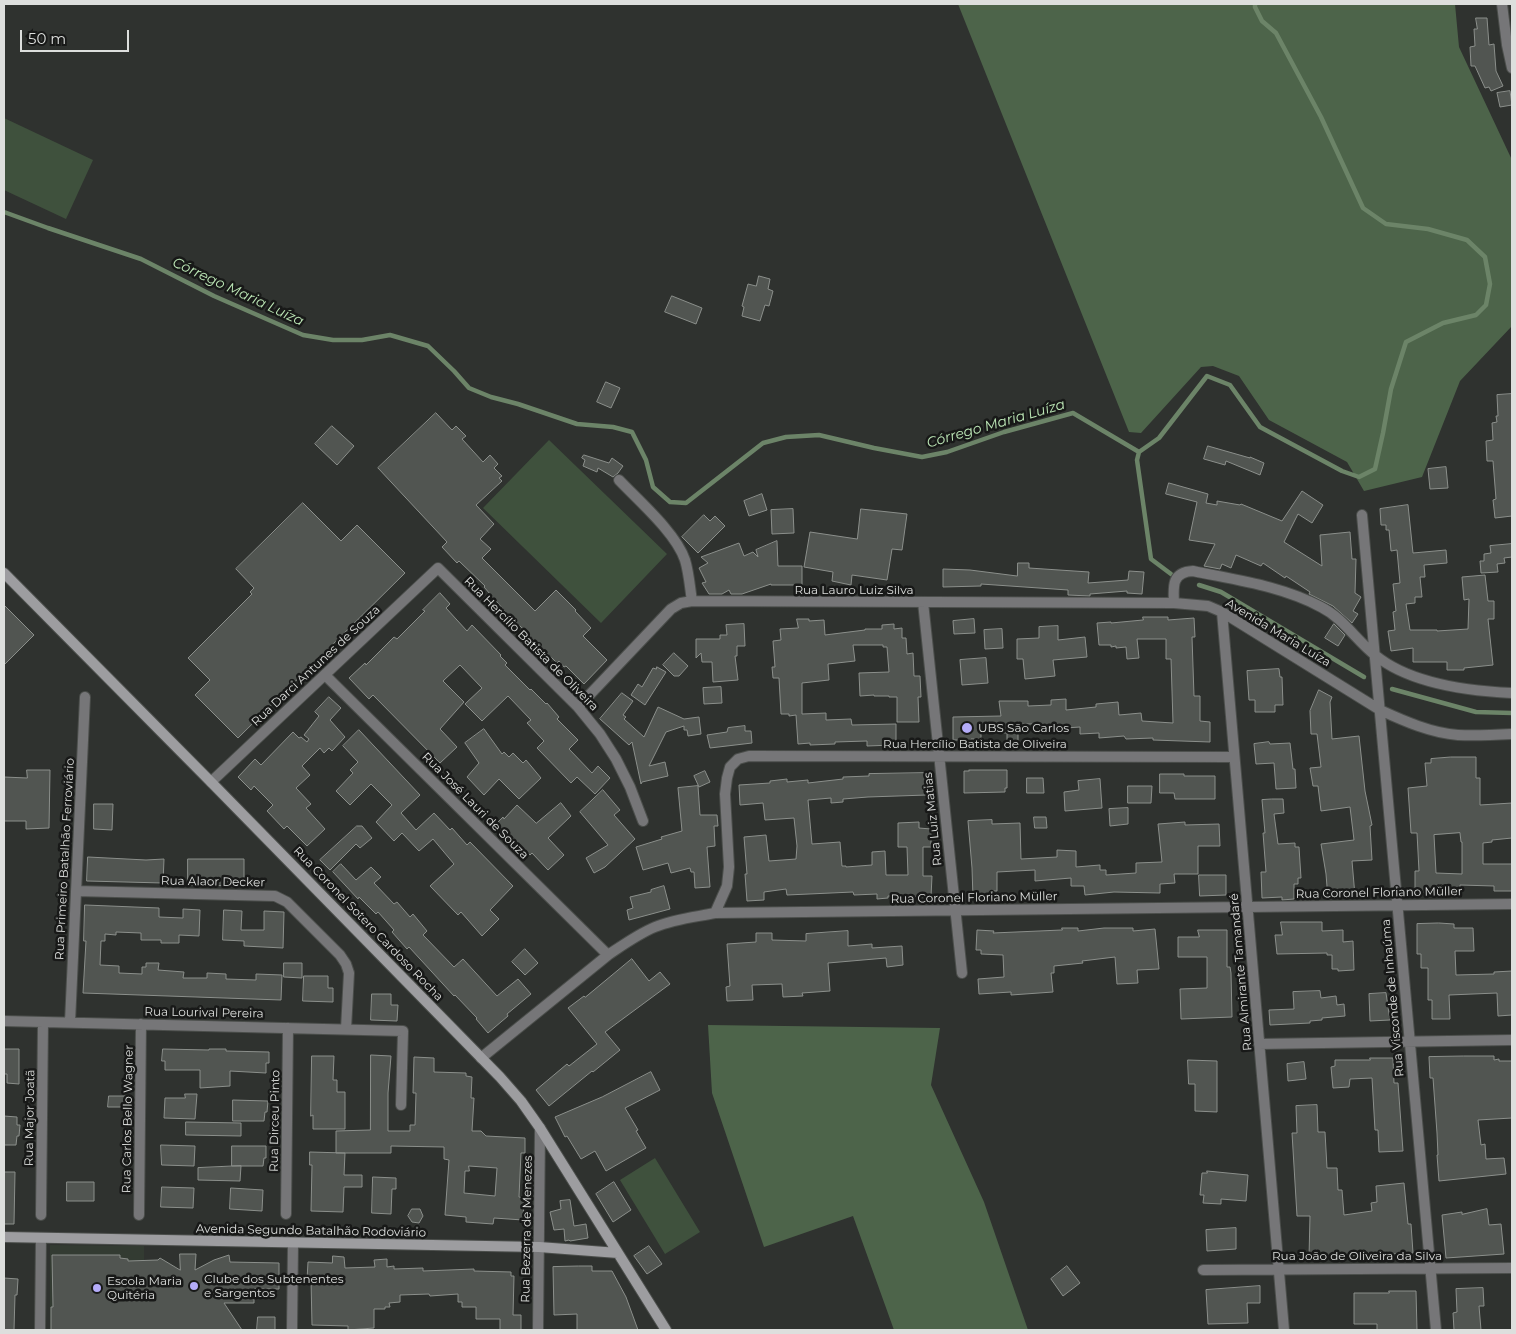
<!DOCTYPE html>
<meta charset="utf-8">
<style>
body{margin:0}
#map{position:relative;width:1516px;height:1334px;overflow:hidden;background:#2f322f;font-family:Montserrat,sans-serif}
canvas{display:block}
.frame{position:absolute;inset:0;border:5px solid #dddfdd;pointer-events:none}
.scale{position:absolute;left:20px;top:30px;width:109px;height:22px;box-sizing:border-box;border:2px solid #dddfdd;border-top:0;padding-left:6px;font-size:15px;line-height:18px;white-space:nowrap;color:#dddfdd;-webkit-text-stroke:4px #181918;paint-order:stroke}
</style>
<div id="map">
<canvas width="1516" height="1334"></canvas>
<div class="frame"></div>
<div class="scale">50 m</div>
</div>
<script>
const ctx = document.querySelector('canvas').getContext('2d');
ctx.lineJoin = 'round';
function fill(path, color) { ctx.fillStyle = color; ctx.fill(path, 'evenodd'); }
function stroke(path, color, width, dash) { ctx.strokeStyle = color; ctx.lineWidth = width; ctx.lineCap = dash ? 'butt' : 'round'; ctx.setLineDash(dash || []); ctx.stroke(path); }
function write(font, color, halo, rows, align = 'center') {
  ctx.font = font + ' Montserrat,sans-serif'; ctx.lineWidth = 5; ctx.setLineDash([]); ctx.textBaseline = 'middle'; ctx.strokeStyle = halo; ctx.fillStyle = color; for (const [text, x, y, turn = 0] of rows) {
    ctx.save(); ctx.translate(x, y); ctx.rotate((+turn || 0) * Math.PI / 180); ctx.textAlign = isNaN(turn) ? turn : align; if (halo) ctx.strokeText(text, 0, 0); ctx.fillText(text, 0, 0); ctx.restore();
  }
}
const built = new Path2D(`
 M50 1245 144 1246V1330H50Z`);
const green = new Path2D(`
 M4 118 93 160 66 219 4 190Z
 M549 440 667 554 601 623 483 508Z
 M655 1158 700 1232 665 1254 620 1180Z`);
const forest = new Path2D(`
 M958 4H1455L1459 47 1512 160V326L1460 381 1422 477 1364 491 1347 462 1269 420 1239 376 1213 366 1201 367 1141 433 1129 432Z
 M708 1025 940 1028 931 1085 984 1202 1028 1330H894L853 1216 764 1247 712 1093Z`);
const stream = new Path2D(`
 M4 212 48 228 141 259 214 296 303 335 333 340H362L390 335 428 346 454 371 469 388 491 397 518 404 577 424 613 427 632 432 646 460 653 487 670 502 686 503 763 443 786 437 819 435 874 448 922 457 947 452 1004 432 1073 413 1139 452 1159 438 1207 376 1230 385 1260 427 1342 471 1359 477 1375 469 1383 433 1391 389 1406 342 1443 323 1476 315 1486 305 1490 284 1485 257 1467 240 1428 229 1386 224 1363 208 1321 117 1276 33 1262 21 1255 7V4
 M1139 452 1137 460 1151 559 1171 574
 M1199 585 1221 592 1364 677
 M1392 689 1476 712 1512 713`);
const building = new Path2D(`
 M1476 18H1487L1489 45 1494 44 1496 71 1503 86 1491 91 1489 87 1485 88 1475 66H1471L1470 47 1475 46 1474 29H1477Z
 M1510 91 1512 105 1500 107 1497 93Z
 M759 276 770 279 768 289 773 291 769 306 765 305 760 321 742 316 744 307 742 306 748 284 756 286Z
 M672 296 702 308 696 324 665 312Z
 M606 382 620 388 611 408 597 402Z
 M1512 394V516L1495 518 1493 500 1496 499 1493 461H1487L1486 441 1493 440 1492 423 1497 422 1496 416H1498L1497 395Z
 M436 413 452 430 456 426 466 436 462 439 483 462 490 455 498 464 494 468 502 476 499 478 502 481 476 505 494 524 480 539 491 549 482 558 535 611 556 590 576 610 575 611 591 628 583 636 607 660 584 684 566 666 564 667 559 661 557 663 503 609 484 587 485 586 459 561 457 563 442 547 447 542 378 468Z
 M332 426 354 446 337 465 315 444Z
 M1208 446 1250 458V457L1264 463 1260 475 1226 461 1225 465 1204 459Z
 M584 455 609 463 612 458 623 466 618 473 613 477 598 468 597 472 583 466 585 460 582 458Z
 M1446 467 1448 488 1430 489 1428 469Z
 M1169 483 1208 494 1206 503 1217 505V501L1240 505 1241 504 1282 521 1302 491 1323 505 1312 523 1298 514 1284 542 1322 566 1320 535 1350 532 1352 559H1356L1355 593 1361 597 1353 611 1358 614 1352 623 1333 606 1309 594 1310 592 1286 576 1285 578 1263 563 1261 566 1236 555 1231 568 1222 564 1220 569 1204 566 1215 544 1189 540 1197 502 1166 494Z
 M762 494 767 510 749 516 744 501Z
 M303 503 341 541 357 525 405 573 238 738 195 695 210 680 188 658 252 594 250 592 254 588 236 569Z
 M1408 505 1413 553 1446 550 1447 563 1424 565 1425 577H1420L1422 597H1415V603L1406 604 1410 630H1437V631L1468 629 1469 599 1464 600 1462 577 1485 575 1488 601H1494V619H1488L1493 665 1464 668V670H1447V662H1413V648L1391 651 1388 631 1395 630 1393 612 1396 611 1393 584 1400 583 1397 550 1391 551 1389 530H1386V525H1381L1380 509Z
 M793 509 794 533 772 534 771 510Z
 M861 509 907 514 902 550 892 549 887 580 852 575 851 585 832 581 833 572 804 567 810 532 857 539Z
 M704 515 710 521 715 516 725 526 698 553 682 537Z
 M777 541 778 566H802V585H771V584L742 594H731L729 590 722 594H709L702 583 706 582 699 568 708 563 701 557 739 543 744 556 753 552 758 557 756 550Z
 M1512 544V557L1504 558 1505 563 1497 564 1498 572 1481 573 1480 561H1484V554L1491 553 1490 546Z
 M1018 563H1029V568L1089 572 1088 583 1128 580 1129 571 1144 572 1142 594 1127 593V591L1090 594V596L1068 595V590L981 584V586L943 587V569L970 570 1017 576Z
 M440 593 450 604 446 608 467 631 472 625 501 655 500 656 507 663 505 665 530 690 531 689 546 704 547 703 559 717 557 719 578 740 569 749 592 773 598 766 610 778 595 794 577 777 571 783 537 748 544 741 527 723 531 720 508 696 482 721 465 704 482 688 460 665 443 681 464 702 440 729 457 747 440 763 373 695 369 699 349 678 365 663 366 665 394 637 397 639 425 611 423 610Z
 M4 605 34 635 4 665Z
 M1143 617H1168V620L1194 618 1195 637H1192L1194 696H1200V721L1210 722V742L1153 740V738L1126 739 1124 736 1099 738V733L1080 734V727L1051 729V727H1044V724H1018V744H1007V733L981 732V739H971V744H961V740H953V717L1001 716 999 701H1028V706L1051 705V700L1066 699V710L1096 707V704L1118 702 1119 715 1141 713 1142 721 1173 723 1171 659H1166V639H1137L1139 658 1127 659 1126 647 1116 648V646L1111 647V645H1099L1097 623 1111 622V623L1143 620Z
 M797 619H809V621L824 620 825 635 865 630V629H882V625L894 624V629L902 628V638H906L907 654 913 653 914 676H920L921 697H918L919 722H897V697H889V696H874V695L860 696 859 673 889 672 887 647H883V645H853L855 661 828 664 829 680 802 683V714L826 713V720L851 719 852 725 896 724V741H894V745L867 746V741L835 742V744L810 745V743L798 744 796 715 789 716V714H781L779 678H773L772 667H775L773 641 781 640 780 629 798 628Z
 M974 619 975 633 954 634 953 621Z
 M744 624 745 646H737V656H735L738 680 713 682 712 662H702L701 653 696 658V639H720V635H727L726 625Z
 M1334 624 1345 635 1338 646 1325 638Z
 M1058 626V640L1085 637 1087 657 1053 660 1055 676 1025 679 1023 659H1017V639L1039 638V627Z
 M1002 629 1003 648 985 649 984 630Z
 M674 653 688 666 679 676H674L663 665Z
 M986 658 988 683 962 685 960 660Z
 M657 667 666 672 645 705 631 695 638 684 642 687 653 668 656 669Z
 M1279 669 1280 677H1282L1283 705H1275V712H1255V700H1249L1247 671Z
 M721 687 722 703 704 704 703 688Z
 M1319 690 1332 697 1330 702 1332 739 1359 736 1365 791 1372 825 1370 826 1372 860 1352 861 1355 896 1328 899 1326 874 1321 844 1354 840 1350 807 1321 811 1318 786H1313L1310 768 1321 767 1317 734H1311L1310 711Z
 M622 693 633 701 623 715 626 717 624 719 644 737 658 707 684 719 699 717 701 734 688 736 687 730H684V726L666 732 649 766 665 762 668 776 642 782 641 784 632 742 629 745 600 719Z
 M329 697 341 708 330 720 345 737 332 751 329 748 324 753 320 748 302 766 310 775 296 788 311 804 306 808 325 829 307 846 287 826 284 829 267 811 273 805 254 786 251 790 238 777 255 759 261 765 293 732 299 738 301 737 307 742 309 739 304 735 319 716 315 712Z
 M745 726V731H751L752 743 710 748 707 735 727 732 728 728Z
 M484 729 502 754 504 752 509 757 513 753 523 763 526 760 541 778 519 799 499 779 484 795 467 777 479 763 465 743Z
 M359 730 420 795 401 813 416 830 434 813 450 830 452 828 467 845 470 842 513 886 490 910 499 919 482 936 461 912 458 915 430 886 454 864 433 839 419 851 402 833 394 841 376 822 392 805 371 784 350 805 336 791 353 773 350 770 358 762 343 746Z
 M1269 742 1270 744 1290 743 1293 769H1295L1296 788 1276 789 1274 763 1256 764 1254 744Z
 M1451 757H1476V778H1480V805L1512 803V838L1492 840V842L1483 843V864H1512V891H1494V886L1460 885V890H1455V893L1415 892V871H1419L1417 833H1411L1408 788 1427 786 1425 763H1431V759ZM1460 833 1461 842H1462V874L1436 873 1434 835Z
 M27 770H50L49 828 26 829V821H4V777L27 778Z
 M969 770H1007V788H1005V792L964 793V771H969Z
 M705 771 710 782 699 787 694 776Z
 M927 773V795L868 797 843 799V802L831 803V798L808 800 812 844 840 842 842 866H846V867L872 865V852L885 851 886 875H908L907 847H898V823L919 822V828L931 829V847H923V876H932L931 897 888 896V898L877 899V894L854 895 853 892 787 895 786 889 764 892V900L747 901 745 874H747L744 837 766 835 769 861 796 859 797 846 794 818 765 820 763 803 740 805 739 785 770 783V781L787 779V782L808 780V783L843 779V777L869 776V774Z
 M1160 774H1184V776H1215V799H1175L1174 793H1160Z
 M1027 778H1043L1044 793H1027Z
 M1100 779 1102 808 1065 811 1064 792 1079 790 1078 781Z
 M698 786 700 815H717L718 826H714L715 846 707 847 710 887 695 888 694 872H691L690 868 671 873 668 863 643 870 636 847 662 839 661 837 682 831 678 788Z
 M1128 786H1152L1151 803H1128Z
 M603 790 620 810 614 815 635 839 605 867 594 873 586 858 608 845 580 812Z
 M1272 799H1283L1284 813 1274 814 1278 844 1295 843V847H1299L1301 878H1298V884H1294V899L1282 900V897L1262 898 1261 872H1266L1263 833H1265L1262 800Z
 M561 803 571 816 548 838 564 855 548 870 532 853 530 855 513 838 511 840 495 825 503 817 504 819 517 805 536 823Z
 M94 804H113L112 830 94 829Z
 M1128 808V824L1110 826 1109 809Z
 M1034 817H1046L1047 828H1035Z
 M992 820V824L1020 823 1021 859 1057 857V850L1076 851V867L1100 865V870H1106V875L1136 873V863L1162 862 1158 824 1185 822V825L1219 824 1220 846H1198V874H1174L1175 883 1160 884V893L1114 892 1085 895 1084 886H1071V878L1035 881V870L997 872V891H992V897L973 898 972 868 968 821Z
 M357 826H362L372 838 360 848 356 844 330 870 320 860Z
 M88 857 146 860 164 859 163 883 87 881Z
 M188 859H244V886L188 885Z
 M341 864 356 880 371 867 381 877 374 883 394 904 397 902 410 917 413 914 427 931 423 935 454 967 463 959 497 996 518 979 531 994 507 1014 508 1016 488 1033 476 1019 477 1018 455 995 454 996 409 947 407 949 392 932 394 930 378 912 376 914 359 897 358 899 333 872Z
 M1199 875H1226V895L1200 896Z
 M664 886 670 909 629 920 627 910 633 908 630 897 651 892V890Z
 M85 905 159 908V917L183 918V909L200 910 199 936 179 935V943H161V940H141V933L116 932V935L105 934V941H101L100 965 119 966V973L142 974V967H146V963H159L158 970 184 972 183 978H207V973L226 974V979L256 980V974L282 975 281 1000 83 993 86 941H84Z
 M224 910 242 911 241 930H264V911L284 912 283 948 244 946V941L223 940Z
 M1281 922H1322V931L1343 930V942L1353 941 1354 970 1338 971V969H1332V955H1327V953L1277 954 1275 935H1282Z
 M1439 923 1454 924V928H1473L1474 951H1455L1456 975 1494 974V972L1512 971V1015L1498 1016 1497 993 1449 995 1450 1019H1432V1000H1428V968H1421V954H1417V924Z
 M1062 928H1078V931L1104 928H1133V931L1155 929 1159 969 1137 970 1138 983 1117 984 1115 957 1082 961 1083 963 1054 966V973H1051L1053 992 1011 995V992L979 994 978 979 1004 977 1003 955 981 954V950H976L977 930 994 931 993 933 1062 930Z
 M1198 930H1227V967H1230L1231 973 1232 1017 1181 1019 1180 989 1207 988V957H1178V937H1199Z
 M848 931V946L872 944V948L902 946 903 965 887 967 886 958 828 963 830 991 802 993 803 996 783 997 782 984 752 985 753 1000 727 1001 726 987 730 986 727 944 756 942V933H772V940L806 941V934Z
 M525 949 538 963 525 975 512 962Z
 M632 959 649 981 660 972 670 984 605 1032 620 1050 593 1072 592 1071 549 1106 536 1090 567 1064 569 1066 597 1044 568 1008 584 996 585 997Z
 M284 963H302V978L284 977Z
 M304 976H328V988H333V1002L303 1001Z
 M1320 991 1321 998 1336 996 1337 1005 1344 1004 1345 1016 1322 1018V1020L1310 1021V1023L1270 1025 1269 1010 1294 1009 1293 992Z
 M1386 993 1390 1020 1370 1021 1369 994Z
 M372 994H391V1005H398L397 1021 371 1020Z
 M4 1049H19V1084L7 1083V1074H4Z
 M163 1049 209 1050V1049H226V1051L269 1052V1063H266V1073L230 1071V1086L200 1088V1070H165V1061H162Z
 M371 1055 391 1056 388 1093V1131H410V1125H415L416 1093H413L414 1057 434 1058V1072L466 1073V1076L472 1077 471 1098H474L472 1131H481L486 1136 525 1138V1153H521L519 1197 524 1198 523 1220 494 1218 493 1224 466 1222V1217L445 1215 449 1160 444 1159V1147L391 1146V1153H336V1131L370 1130ZM469 1166 497 1168 495 1196 464 1193 465 1171H469Z
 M312 1056H334L333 1080H337V1092H345V1129H313V1115L311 1116Z
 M1464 1056H1494V1060L1499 1059V1061H1512V1118L1478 1120 1481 1145 1485 1144 1486 1159 1504 1158 1506 1174 1439 1181 1437 1155H1438L1437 1133 1433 1078H1430L1429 1057Z
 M1370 1058H1393L1394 1083H1398L1403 1151 1379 1152 1378 1130H1375L1372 1078 1350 1079 1349 1087 1333 1088 1331 1067 1335 1066V1060H1370Z
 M1188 1060 1217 1061V1112L1195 1111V1084H1189Z
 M1304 1062 1306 1079 1288 1081 1287 1064Z
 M651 1072 660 1090 625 1108 638 1130 636 1131 646 1148 606 1171 595 1151 581 1159 567 1136 565 1137 555 1117 602 1097Z
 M185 1094H197L195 1119 164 1118 165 1098H185Z
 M109 1096H127L126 1107H108Z
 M233 1100 268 1101 267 1112H265L264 1121H233Z
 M1317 1105 1318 1132H1325L1327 1168H1337L1338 1190H1342L1344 1215 1372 1211 1371 1203 1377 1202 1376 1186 1404 1183 1408 1224H1411L1413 1253 1345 1256V1257H1309L1310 1216H1297L1292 1133H1297L1296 1106Z
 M4 1116 17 1117V1125H20L19 1136H17L16 1145H4Z
 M186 1122 241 1123V1136L186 1135Z
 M161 1145 195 1146 194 1166 162 1165Z
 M232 1146H266V1158H264L263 1166H232Z
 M310 1152 345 1153 344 1175H362V1187H344L343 1212 311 1211 312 1165H310Z
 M241 1166 240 1181 198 1180V1168Z
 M1207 1171 1248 1175 1246 1201 1221 1199V1204L1203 1203 1204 1195H1200L1202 1173H1207Z
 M4 1172H15L14 1224H4Z
 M373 1177 396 1178V1189H392L391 1214 372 1213Z
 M67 1182H94V1201H67Z
 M614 1182 631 1210 613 1222 596 1194Z
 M162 1187 194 1188 193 1208 161 1207Z
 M231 1188 263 1190 262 1211 230 1209Z
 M570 1200 574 1226 586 1224 588 1238 570 1241 569 1240 565 1241 564 1229 554 1230 550 1212 561 1209 560 1201Z
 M412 1209H420L423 1216 419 1223 412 1222 408 1216Z
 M1487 1209 1489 1225 1501 1224 1504 1254 1446 1258 1442 1215 1462 1212V1214Z
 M1236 1228V1249L1207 1251 1206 1230Z
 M649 1246 662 1264 647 1274 634 1256Z
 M180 1254H196L195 1270 214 1260 229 1255 230 1262 279 1263V1289H254V1303H224L242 1330H51V1307H53L52 1255H120V1258L128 1259V1261L158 1260 160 1258 180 1270Z
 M333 1256 344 1257 345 1268 375 1267 374 1260 387 1259V1267L394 1266V1269L423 1268V1271L474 1269V1271L511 1272V1276H514L513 1315H521V1330H500V1319H476V1307H462V1302H458V1294L430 1296 429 1294 400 1295V1302L389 1303 390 1307H385V1309H374V1328L348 1330V1326L312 1325 311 1280H307L308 1262 332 1263Z
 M579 1266H592V1271H612L626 1297 638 1330H577V1314L554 1315 553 1267Z
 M1067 1266 1080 1283 1063 1296 1051 1279Z
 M4 1278 18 1279 17 1295H15L14 1330H4Z
 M1260 1286V1303H1247L1248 1323 1208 1324 1206 1290Z
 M1483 1288 1484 1306H1479L1481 1330H1454L1453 1313 1457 1312 1456 1289Z
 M1389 1291H1416L1417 1330H1377V1324H1354V1293H1389Z
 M258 1317H275V1330H257Z`);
const street = new Path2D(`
 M1502 4 1507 45 1512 68
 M619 480C639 501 676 533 685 560 689 573 690 588 692 601
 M1362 515 1436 1330
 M923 602 962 973
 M1174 603C1173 586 1172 572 1193 571 1236 580 1282 586 1321 607 1343 618 1356 640 1375 655 1410 684 1468 691 1512 693
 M1222 612 1284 1330
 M325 675 608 955
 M578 707 671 609 681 603 692 601 1174 603 1208 606 1222 612 1380 710C1404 721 1431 733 1458 735 1476 736 1494 735 1512 734
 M211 782 438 568 578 707 600 734 616 759 630 787 643 821
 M76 891 275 896 287 902 340 955 346 964 349 973 346 1029
 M715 913 727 886 729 867 725 794 727 778 730 767 738 759 749 756 1234 757
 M4 1021 403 1031 401 1105
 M70 1022 85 697
 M1259 1044 1512 1040
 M481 1058 608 955C623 945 638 934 655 927 674 919 695 917 715 913L1512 904
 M286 1214 288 1028
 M41 1215 43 1022
 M139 1215 141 1024
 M1203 1270 1512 1268
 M40 1330 41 1238
 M292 1330 293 1243
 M538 1330 540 1128`);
const secondary = new Path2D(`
 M4 573 211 782 500 1077 521 1101 540 1128 666 1330
 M4 1237 539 1247 618 1253`);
const markers = [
 [967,728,6,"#b4acf9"],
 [194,1286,5,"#b4acf9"],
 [97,1288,5,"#b4acf9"]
];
const streetNames = [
 ["Rua Lauro Luiz Silva",854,590],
 ["Avenida Maria Luíza",1278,633,31],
 ["Rua Hercílio Batista de Oliveira",531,644,45],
 ["Rua Darci Antunes de Souza",316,666,-43],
 ["Rua Hercílio Batista de Oliveira",975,744],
 ["Rua José Lauri de Souza",475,806,45],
 ["Rua Luiz Matias",933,819,-96],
 ["Rua Primeiro Batalhão Ferroviário",65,859,-87],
 ["Rua Alaor Decker",213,882,1],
 ["Rua Coronel Floriano Müller",1379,893,-1],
 ["Rua Coronel Floriano Müller",974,898,-1],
 ["Rua Coronel Sotero Cardoso Rocha",368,924,46],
 ["Rua Almirante Tamandaré",1241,972,-95],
 ["Rua Visconde de Inhaúma",1393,998,-95],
 ["Rua Lourival Pereira",204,1013,1],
 ["Rua Major Joatã",30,1118,-89],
 ["Rua Carlos Bello Wagner",128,1119,-89],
 ["Rua Dirceu Pinto",275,1121,-89],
 ["Rua Bezerra de Menezes",527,1229,-89],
 ["Avenida Segundo Batalhão Rodoviário",311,1231,1],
 ["Rua João de Oliveira da Silva",1357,1256]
];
const poiNames = [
 ["UBS São Carlos",978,728],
 ["Clube dos Subtenentes",204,1279],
 ["e Sargentos",204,1293],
 ["Escola Maria",107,1281],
 ["Quitéria",107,1295]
];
const waterNames = [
 ["Córrego Maria Luíza",238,292,25],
 ["Córrego Maria Luíza",996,424,-16]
];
fill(built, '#333b32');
fill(green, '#3f513d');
fill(forest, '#4d644a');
stroke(stream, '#6c8468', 4.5);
fill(building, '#515551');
stroke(building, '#8b8f8b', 1);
stroke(street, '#4b4e4b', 12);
stroke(secondary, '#4b4e4b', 12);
stroke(street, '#767678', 10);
stroke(secondary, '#9d9da0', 10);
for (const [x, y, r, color] of markers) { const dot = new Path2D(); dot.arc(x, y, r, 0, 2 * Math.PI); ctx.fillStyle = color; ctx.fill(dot); stroke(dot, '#181918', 2); }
write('12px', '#dddfdd', '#181918', streetNames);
write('12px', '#dddfdd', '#181918', poiNames, 'left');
write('italic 14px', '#bde8b7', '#181918', waterNames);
</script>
